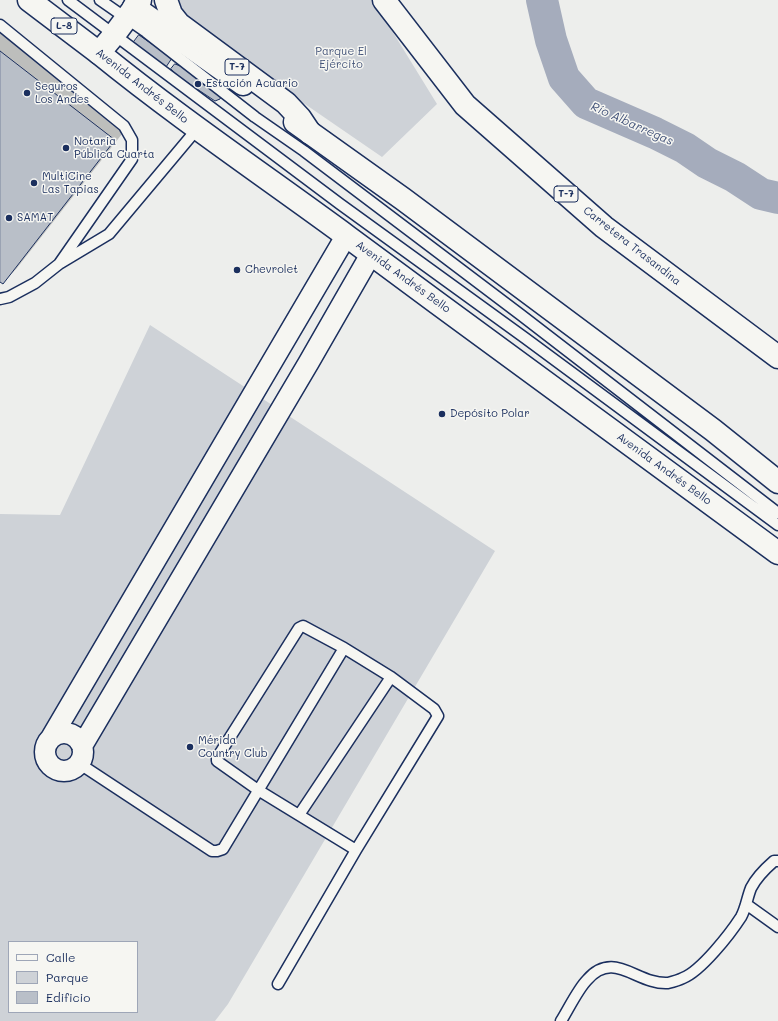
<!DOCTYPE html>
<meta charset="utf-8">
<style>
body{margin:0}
#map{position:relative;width:778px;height:1021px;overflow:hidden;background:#edeeec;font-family:Mali,sans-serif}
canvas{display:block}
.legend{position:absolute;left:8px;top:941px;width:130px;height:72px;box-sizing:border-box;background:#f6f6f2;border:1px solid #9ea6b7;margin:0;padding:5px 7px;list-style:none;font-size:12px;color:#1b2f5e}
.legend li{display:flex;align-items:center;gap:8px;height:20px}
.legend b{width:20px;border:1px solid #9ea6b7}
</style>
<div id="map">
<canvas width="778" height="1021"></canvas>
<ul class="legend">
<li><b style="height:5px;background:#f6f6f2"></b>Calle</li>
<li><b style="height:11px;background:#ced2d7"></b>Parque</li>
<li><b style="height:11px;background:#b9bfc8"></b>Edificio</li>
</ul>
</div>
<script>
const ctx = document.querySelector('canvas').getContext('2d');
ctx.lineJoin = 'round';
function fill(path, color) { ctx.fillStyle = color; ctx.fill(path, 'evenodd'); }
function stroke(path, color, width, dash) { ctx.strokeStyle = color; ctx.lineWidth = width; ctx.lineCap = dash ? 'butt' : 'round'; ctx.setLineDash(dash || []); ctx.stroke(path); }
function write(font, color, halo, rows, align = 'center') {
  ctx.font = font + ' Mali,sans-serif'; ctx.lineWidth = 3; ctx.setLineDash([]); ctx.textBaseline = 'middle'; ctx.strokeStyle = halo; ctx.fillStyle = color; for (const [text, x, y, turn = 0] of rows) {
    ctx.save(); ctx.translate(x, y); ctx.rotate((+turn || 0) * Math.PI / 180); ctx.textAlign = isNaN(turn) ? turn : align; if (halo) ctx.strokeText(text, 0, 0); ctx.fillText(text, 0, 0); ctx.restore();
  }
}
const green = new Path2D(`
 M171 0H373L437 104 382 157 187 23Z
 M150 325 495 551 228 1004 215 1021H0V514L60 515ZM9 942H137V1012H9Z`);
const shadow = new Path2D(`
 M0 26 129 125 17 268 3 283 0 281Z
 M147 28 173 58 165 65 135 43Z
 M183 57 187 58 228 88 227 91 220 98 176 64Z`);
const river = new Path2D(`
 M542 0 551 40 564 78 586 103 655 133 685 148 707 163 735 177 761 194 778 198`);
const building = new Path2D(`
 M139 35 172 58 166 67 133 43Z
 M0 51 115 140 3 284 0 282Z
 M175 64 183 67 221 97 220 99 215 101 176 75 171 69Z`);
const service = new Path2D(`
 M68 0 340 204 525 338 778 525
 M100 0 146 32 255 117 304 151 521 315 778 513
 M0 25 124 126 132 140V159L59 264
 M0 299 9 297 35 283 59 264 109 234 197 129
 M80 764 212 851H217L223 849 344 648
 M299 815 391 677
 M746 904 778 927
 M278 984 356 850 438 716 434 709 391 677 344 648 303 626 299 628 217 758V761L258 790 356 850
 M561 1021C568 1010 578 989 587 980 614 949 637 985 668 983 672 982 679 980 683 978 701 971 730 934 741 917 746 908 747 898 751 888 756 878 766 868 774 861H778`);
const minor = new Path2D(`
 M45 752a19 19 0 1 1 38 0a19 19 0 1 1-38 0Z
 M51 738 346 236
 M82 746 309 362 371 254`);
const tertiary = new Path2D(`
 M134 7 243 84
 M99 53C179 118 265 176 348 237 491 343 635 448 778 553
 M295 122 403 199 713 430 778 482`);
const trunk = new Path2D(`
 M29 0 99 53 114 35 140 0
 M166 0 171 14 179 24 286 103 300 118 310 133
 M384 0 465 105 604 227 778 357`);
const markers = [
 [198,84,4,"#1b2f5e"],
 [27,93,4,"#1b2f5e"],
 [66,148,4,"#1b2f5e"],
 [34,183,4,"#1b2f5e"],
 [9,218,4,"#1b2f5e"],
 [237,270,4,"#1b2f5e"],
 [442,414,4,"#1b2f5e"],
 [190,747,4,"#1b2f5e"]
];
const shields = [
 [64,26,26],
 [237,67,24],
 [566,194,24]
];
const shieldNames = [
 ["L-8",64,26],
 ["T-7",237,67],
 ["T-7",566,194]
];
const parkNames = [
 ["Parque El",341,52],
 ["Ejército",341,65]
];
const poiNames = [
 ["Estación Acuario",206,84],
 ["Seguros",35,87],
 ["Los Andes",35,100],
 ["Notaria",74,142],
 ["Pública Cuarta",74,155],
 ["MultiCine",42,177],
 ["Las Tapias",42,190],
 ["SAMAT",17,218],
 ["Chevrolet",245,270],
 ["Depósito Polar",450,414],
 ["Mérida",198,741],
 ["Country Club",198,754]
];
const streetNames = [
 ["Avenida Andrés Bello",142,86,38],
 ["Carretera Trasandina",632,246,38],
 ["Avenida Andrés Bello",403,277,36],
 ["Avenida Andrés Bello",664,469,36]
];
const waterNames = [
 ["Río Albarregas",632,124,24]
];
fill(green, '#ced2d7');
fill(shadow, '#0003');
stroke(river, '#a5acbc', 32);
fill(building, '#b9bfc8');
stroke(building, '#1b2f5e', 1);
stroke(service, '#1b2f5e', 13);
stroke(minor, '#1b2f5e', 23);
stroke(tertiary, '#1b2f5e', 25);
stroke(trunk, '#1b2f5e', 25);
stroke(service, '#f6f6f2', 10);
stroke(minor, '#f6f6f2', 20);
stroke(tertiary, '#f6f6f2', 22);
stroke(trunk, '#f6f6f2', 22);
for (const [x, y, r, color] of markers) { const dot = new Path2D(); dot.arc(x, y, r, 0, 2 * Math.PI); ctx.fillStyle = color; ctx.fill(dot); stroke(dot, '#f6f6f2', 1.5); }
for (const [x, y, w] of shields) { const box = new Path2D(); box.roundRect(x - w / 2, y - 8, w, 16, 3); ctx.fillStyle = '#f6f6f2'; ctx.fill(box); stroke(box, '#1b2f5e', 1); }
write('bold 10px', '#1b2f5e', null, shieldNames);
write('11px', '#48587c', '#f6f6f2', parkNames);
write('11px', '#1b2f5e', '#f6f6f2', poiNames, 'left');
write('11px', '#1b2f5e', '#f6f6f2', streetNames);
write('italic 12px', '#44547a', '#f6f6f2', waterNames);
</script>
